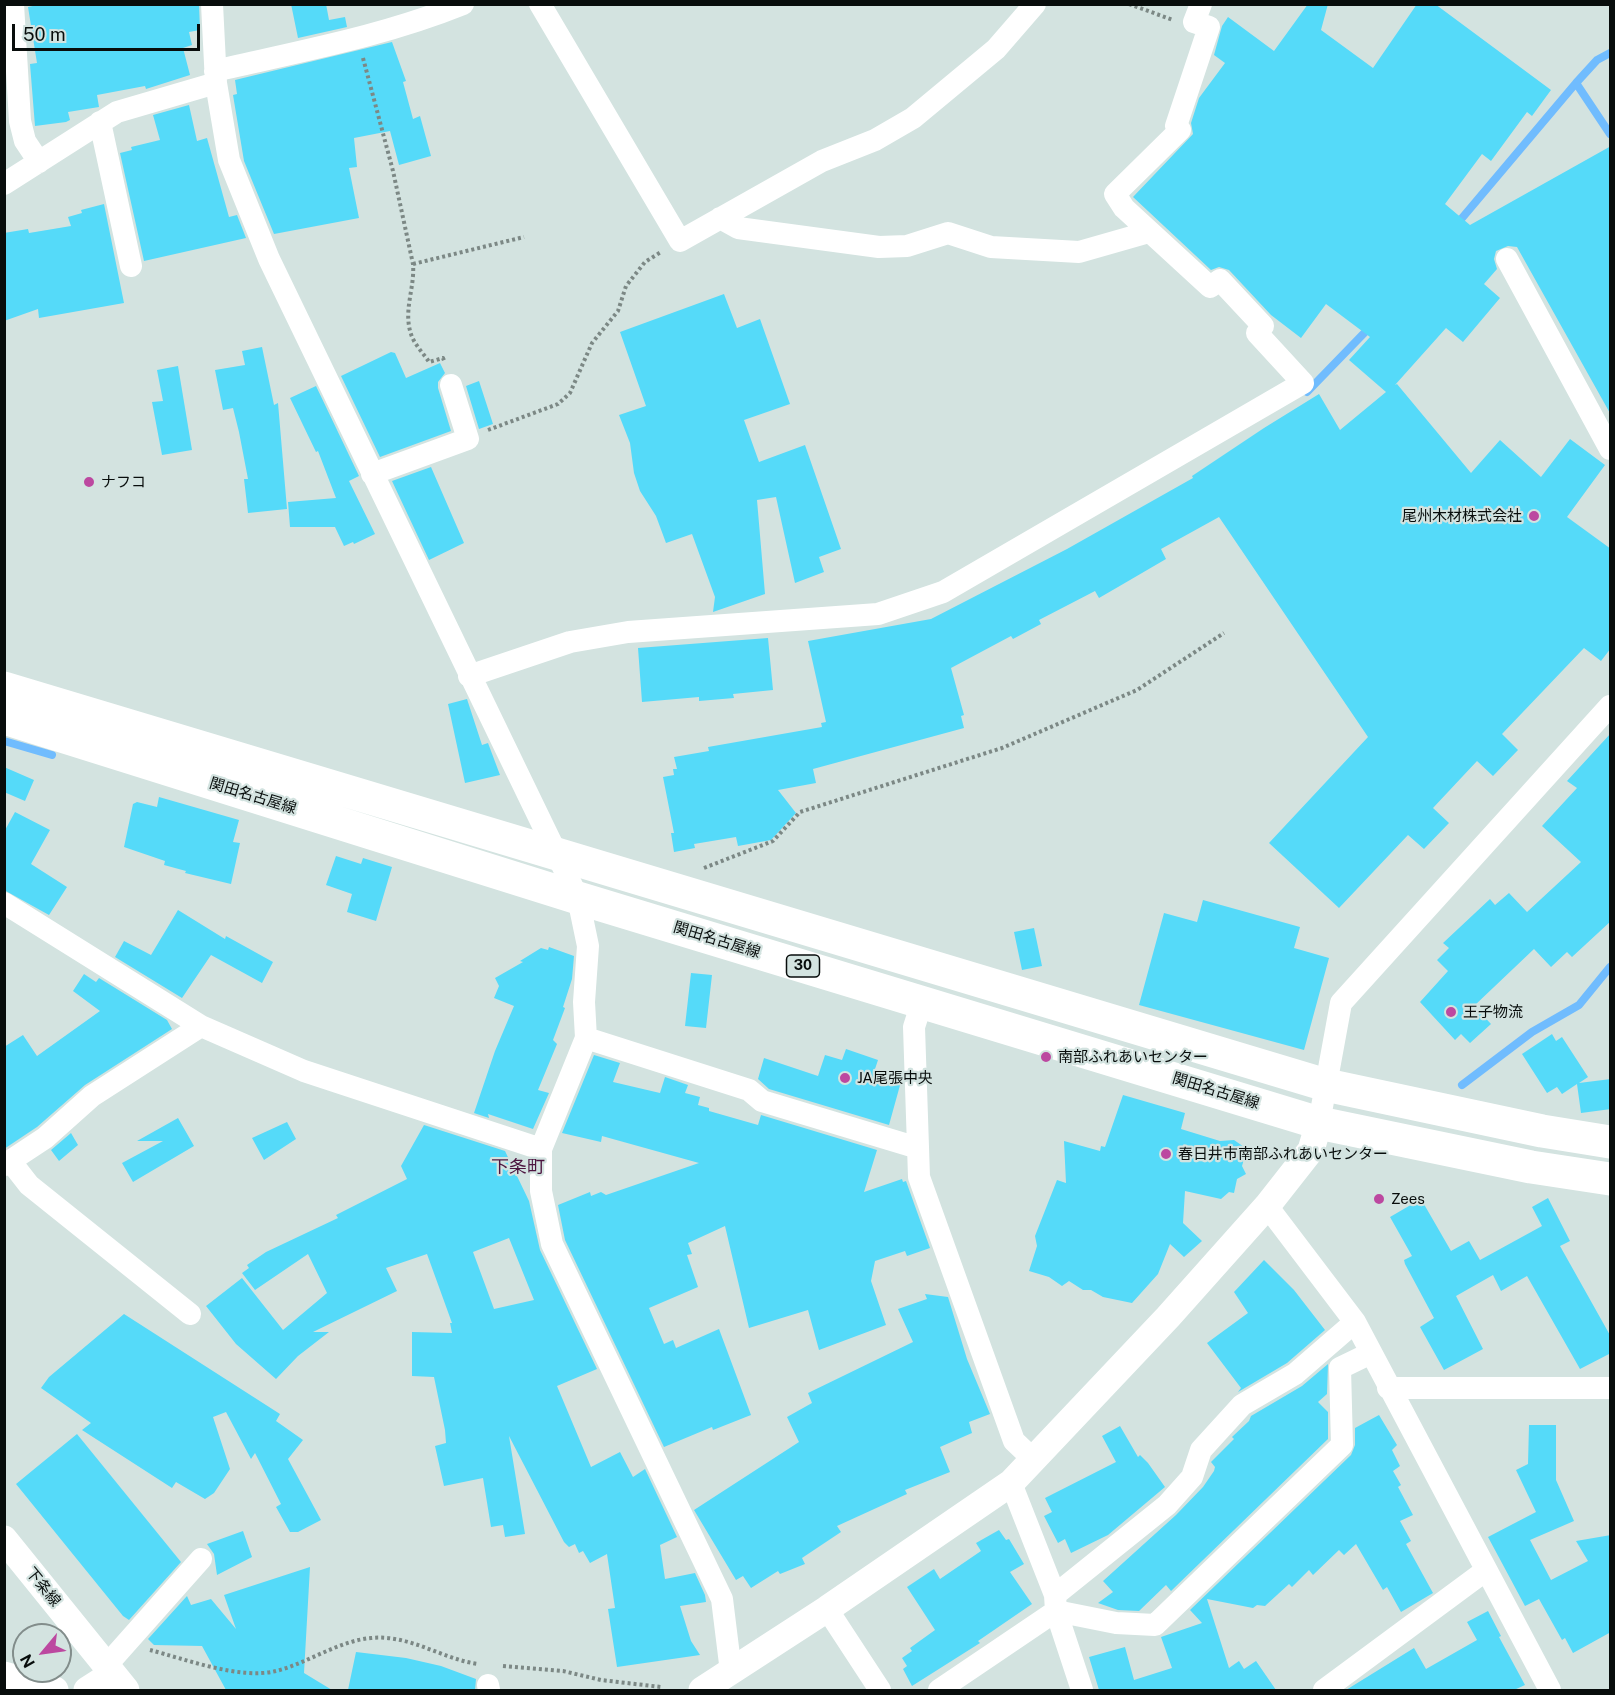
<!DOCTYPE html>
<meta charset="utf-8">
<style>
body{margin:0}
#map{position:relative;width:1615px;height:1695px;overflow:hidden;background:#d3e3e0;font-family:"Public Sans",sans-serif}
canvas{display:block}
.frame{position:absolute;inset:0;border:6px solid #080d0c;pointer-events:none}
.north{position:absolute;left:12px;top:1623px;width:60px;height:60px;box-sizing:border-box;background:#d3e3e0;border:2px solid #828d8b;border-radius:50%;rotate:241deg;font-size:16px;font-weight:700;line-height:24px;text-align:center;color:#080d0c}
.north::after{content:'';display:block;margin:auto;width:21px;height:27px;background:#bc48a0;clip-path:polygon(50% 0,100% 100%,50% 72%,0 100%)}
.scale{position:absolute;left:12px;top:24px;width:188px;height:27px;box-sizing:border-box;border:3px solid #080d0c;border-top:0;padding-left:8px;font-size:18px;line-height:21px;white-space:nowrap;color:#080d0c;-webkit-text-stroke:4px #d3e3e0;paint-order:stroke}
</style>
<div id="map">
<canvas width="1615" height="1695"></canvas>
<div class="frame"></div>
<div class="north">N</div>
<div class="scale">50 m</div>
</div>
<script>
const ctx = document.querySelector('canvas').getContext('2d');
ctx.lineJoin = 'round';
function stroke(path, color, width, dash) { ctx.strokeStyle = color; ctx.lineWidth = width; ctx.lineCap = dash ? 'butt' : 'round'; ctx.setLineDash(dash || []); ctx.stroke(path); }
function fill(path, color) { ctx.fillStyle = color; ctx.fill(path, 'evenodd'); }
function write(font, color, halo, rows, align = 'center') {
  ctx.font = font + ' "Public Sans","Noto Sans JP",sans-serif'; ctx.lineWidth = 4.5; ctx.setLineDash([]); ctx.textBaseline = 'middle'; ctx.strokeStyle = halo; ctx.fillStyle = color; for (const [text, x, y, turn = 0] of rows) {
    ctx.save(); ctx.translate(x, y); ctx.rotate((+turn || 0) * Math.PI / 180); ctx.textAlign = isNaN(turn) ? turn : align; if (halo) ctx.strokeText(text, 0, 0); ctx.fillText(text, 0, 0); ctx.restore();
  }
}
const stream = new Path2D(`
 M1576 83 1610 134
 M1457 224 1576 83 1597 60 1610 53
 M1307 392 1370 327
 M4 741 52 755
 M1462 1085 1532 1032 1579 1005 1610 967`);
const building = new Path2D(`
 M42 4H199L200 30 189 32 192 45 183 48 190 75 146 89 145 86 97 95 99 107 68 112 70 120 66 122 35 126 30 64 37 63 28 7Z
 M291 4H326L329 20 345 17 347 27 298 38Z
 M1308 4H1328L1321 30 1373 68 1417 4H1435L1551 90 1532 116 1527 112 1491 161 1482 154 1445 204 1470 225 1611 146V415L1517 247 1508 246 1496 251 1494 259 1497 269 1484 284 1500 298 1463 342 1446 328 1395 385 1397 384 1471 473 1500 440 1541 477 1570 439 1605 465 1567 517 1611 549V648L1601 661 1584 648 1502 734 1518 750 1493 776 1477 761 1433 808 1449 823 1424 849 1408 835 1339 908 1269 843 1368 737 1219 517 1161 549 1166 559 1118 587 1099 598 1095 591 1039 620 1041 624 1013 639 1011 636 951 668 964 715 961 716 964 728 813 769 816 783 778 790 796 813 771 840 738 846 736 837 694 844 695 848 674 852 671 833H674L663 777 674 775 673 769H677L674 757 709 751 708 747 822 727 821 723 826 722 808 641 931 619 1067 549 1193 478 1192 476 1264 428 1319 394 1340 430 1386 392 1349 360 1370 337 1326 304 1301 338 1271 315 1229 270 1219 267 1211 270 1133 197 1193 134 1191 123 1199 98 1225 63 1214 55 1222 26 1228 17 1274 51Z
 M392 42 406 81 403 82 413 119 420 116 431 156 399 165 390 131 354 138 357 167 349 168 359 218 274 234 244 161 233 95 237 94 235 80Z
 M189 105 197 141 207 138 229 217 237 215 246 238 144 261 120 153 132 150 131 147 160 140 153 115Z
 M104 204 124 303 39 318 38 309 4 321V233L28 229 29 233 71 226 68 217 82 213 81 210Z
 M724 294 737 328 760 319 790 404 744 420 759 462 805 445 841 549 819 557 824 572 795 583 776 497 757 500 765 594 713 612 715 597 692 534 666 543 656 516 640 491 634 473 630 443 619 415 646 406 620 332Z
 M262 347 274 405 278 403 287 509 248 513 244 479H248L239 432 233 408 223 410 215 370 245 365 242 351Z
 M391 352 395 353 406 378 440 363 445 373 438 382V388L451 431 380 457 341 376Z
 M178 366 192 450 162 455 152 402 163 401 157 370Z
 M479 381 493 424 479 429 466 386Z
 M316 386 359 476 349 481 375 534 354 544 353 542 344 546 335 527H290L288 502 336 498 318 451 316 452 290 398Z
 M431 467 464 543 429 560 392 481Z
 M768 638 773 690 733 694 734 698 699 701V697L642 702 638 648Z
 M467 699 482 745 488 743 500 775 465 783 448 704Z
 M1611 733V921L1572 957 1567 952 1551 967 1534 949 1474 1006 1491 1024 1470 1043 1461 1034 1455 1040 1420 1002 1448 971 1437 960 1449 948 1443 943 1490 899 1495 905 1509 893 1527 912 1581 862 1542 826 1577 788 1567 781Z
 M4 767 34 780 25 801 4 792Z
 M159 797 239 820 233 842 240 843 231 884 185 873 186 871 164 865 165 861 124 847 133 804 137 802 157 807Z
 M15 812 50 830 31 864 67 887 49 915 4 890V832Z
 M336 856 361 864 363 858 392 867 376 921 347 912 352 894 326 885Z
 M1203 900 1300 927 1294 948 1329 958 1304 1050 1139 1005 1164 913 1197 922Z
 M178 910 225 939 226 936 273 962 262 983 211 955 182 998 115 957 124 941 151 955Z
 M1034 928 1042 966 1022 970 1014 932Z
 M549 947 574 956 572 979 563 1007 565 1008 553 1040 557 1044 538 1090 549 1093 533 1129 488 1114 489 1118 474 1113 495 1051 514 1006 494 998 499 986 495 978 523 962 520 961 541 948 548 950Z
 M691 973 712 975 706 1028 685 1026Z
 M84 974 96 982 99 978 167 1020 172 1029 85 1085 37 1127 4 1149V1047L23 1035 37 1056 100 1011 73 991Z
 M1552 1034 1556 1041 1562 1037 1588 1077 1579 1083 1611 1079V1109L1581 1113 1577 1084 1562 1094 1557 1087 1547 1093 1522 1054Z
 M846 1049 878 1060 875 1069 902 1078 889 1125 769 1089 758 1079 764 1058 818 1076 825 1055 842 1060Z
 M594 1055 620 1063 613 1082 660 1093 665 1077 688 1085 685 1093 700 1097 698 1105 709 1108V1111L758 1125 761 1115 877 1150 864 1192 902 1179 903 1182 906 1181 930 1248 907 1256 905 1251 875 1261 871 1281 886 1325 819 1350 808 1310 749 1328 725 1226 688 1243 692 1254 687 1255 698 1287 649 1308 664 1344 673 1340 676 1348 719 1329 751 1415 713 1430 712 1427 664 1447 565 1240 558 1205 590 1192 591 1196 601 1192 606 1195 699 1163 602 1136 601 1142 562 1133Z
 M1123 1095 1185 1113 1181 1129 1220 1141 1234 1140 1247 1149 1242 1166 1246 1174 1237 1179 1234 1193 1229 1192 1221 1199 1185 1191 1183 1223 1202 1241 1184 1257 1170 1244 1158 1274 1132 1303 1103 1297 1091 1290H1083L1069 1281 1062 1286 1049 1277 1029 1271 1037 1246 1035 1236 1057 1180 1066 1183 1064 1141 1100 1151 1101 1146 1105 1147Z
 M178 1118 194 1146 133 1182 122 1163 163 1141H137Z
 M287 1122 296 1139 264 1160 252 1138Z
 M424 1125 505 1151 529 1201 540 1250 597 1369 557 1386 591 1467 620 1452 633 1477 645 1469 677 1537 660 1545 665 1579 695 1573 705 1595 706 1602 680 1606 691 1641 700 1655 617 1667 608 1609 615 1608 607 1554 590 1563 583 1551 579 1553 575 1544 569 1547 564 1542 509 1436 525 1534 505 1537 503 1525 491 1527 483 1478 444 1486 435 1446 446 1443 445 1430 434 1377 412 1376V1332L452 1333 450 1323H452L427 1254 386 1268 397 1291 313 1332H329L298 1356 276 1379 236 1344 206 1306 242 1278 283 1330 327 1293 308 1254 255 1290 242 1273 249 1268 247 1265 266 1252 338 1218 336 1215 407 1179 401 1166ZM509 1238 534 1300 494 1309 473 1252Z
 M71 1133 78 1145 59 1161 51 1150Z
 M1548 1198 1570 1241 1560 1246 1611 1337V1353L1580 1369 1527 1276 1501 1291 1493 1275 1456 1296 1483 1349 1444 1370 1420 1327 1434 1318 1405 1264 1404 1260 1412 1256 1390 1217 1421 1199 1451 1251 1469 1241 1480 1260 1542 1226 1532 1207Z
 M1264 1260 1294 1290 1325 1330 1287 1363 1238 1392 1241 1388 1207 1343 1248 1313 1234 1292Z
 M925 1294 948 1297 967 1359 990 1414 969 1422 972 1433 940 1447 950 1472 905 1490 907 1494 837 1526 841 1532 802 1558 805 1564 780 1574 778 1571 751 1588 743 1576 736 1580 694 1510 799 1442 787 1417 812 1403 808 1393 913 1342 898 1309 927 1299Z
 M124 1314 280 1414 276 1421 303 1440 288 1459 321 1520 298 1532H290L276 1507 281 1504 255 1453 251 1459 226 1412 213 1417 230 1469 214 1493 205 1499 176 1482 172 1488 82 1430 91 1423 41 1388 49 1377Z
 M1328 1364 1327 1394 1318 1402 1328 1412V1439L1171 1591 1166 1585 1139 1611 1118 1610 1098 1603 1113 1592 1103 1581 1176 1515 1203 1487 1214 1471 1215 1467 1211 1462 1234 1439 1232 1437 1249 1421 1251 1416 1302 1386Z
 M1379 1415 1397 1445 1392 1450 1400 1466 1393 1471 1401 1485 1398 1487 1413 1515 1400 1521 1411 1541 1406 1544 1433 1593 1401 1612 1387 1587 1383 1590 1356 1544 1344 1555 1339 1550 1313 1575 1309 1570 1292 1587 1289 1584 1265 1606 1257 1605 1253 1608 1207 1599 1229 1668 1239 1661 1244 1669 1256 1661 1276 1690H1099L1089 1657 1125 1647 1134 1680 1172 1668 1161 1637 1202 1623 1190 1610 1351 1455 1355 1445V1428Z
 M1529 1425H1556V1480L1574 1521 1530 1540 1551 1580 1588 1561 1576 1541 1611 1535V1632L1573 1653 1565 1638 1562 1640 1539 1599 1525 1606 1488 1537 1536 1512 1516 1470 1528 1464Z
 M1120 1426 1138 1457 1140 1455 1148 1463 1165 1487 1108 1535 1071 1553 1065 1539 1058 1543 1044 1516 1052 1512 1045 1498 1116 1462 1102 1436Z
 M77 1434 181 1562 129 1620 123 1616 16 1484Z
 M999 1530 1006 1540 1009 1539 1024 1564 1010 1572 1032 1604 978 1641 980 1643 912 1686 903 1669 907 1666 902 1658 912 1651 910 1648 935 1630 907 1587 934 1569 940 1579 981 1551 976 1543Z
 M243 1531 252 1557 217 1575 214 1554 207 1544Z
 M310 1567 304 1673 332 1690H226L202 1646 154 1645 148 1639 187 1596 191 1605 211 1599 236 1629 224 1595Z
 M1488 1611 1501 1636 1499 1637 1525 1685 1514 1690H1346L1414 1648 1426 1669 1477 1640 1467 1622Z
 M356 1652 406 1658 441 1666 476 1679 475 1690H348Z`);
const path = new Path2D(`
 M1129 4 1173 20
 M363 58 393 171 413 264C415 288 403 310 411 334 414 344 424 354 429 362L443 358 445 363
 M413 264 524 237
 M488 430 558 404 570 393 592 343 618 311 626 286 645 262 661 252
 M704 868 773 841 800 812 1002 748 1137 690 1224 633
 M150 1650C185 1659 240 1680 276 1671 308 1663 338 1641 371 1638 409 1634 442 1659 478 1664
 M503 1666 563 1671 601 1680 661 1687`);
const minor = new Path2D(`
 M13 4 20 121 25 141 39 162
 M212 4 216 83 229 160 269 259 578 898 588 946 584 1002 586 1038 541 1149V1191L552 1244 722 1599 731 1672
 M540 4 680 241 822 161 875 140 913 118 996 49 1035 4
 M215 71C300 51 381 37 463 4
 M100 122 131 266
 M4 184 117 112 216 83
 M720 218 738 228 879 247 907 246 948 233 991 247 1079 252 1149 232
 M1507 259 1610 449
 M372 474 468 439 451 385
 M469 676 570 642 628 632 878 614 943 592 1303 383 1257 333 1263 326 1220 280 1210 287 1124 208 1115 194 1180 130 1176 126 1209 27 1194 22 1201 4
 M4 903 201 1026 304 1071 541 1149
 M922 1002 914 1027 919 1177 1014 1441 1034 1460
 M586 1038 749 1090 762 1101 918 1148
 M1319 1123 1341 1003 1610 706
 M11 1162 29 1185 190 1314
 M4 1165 45 1138 92 1096 201 1026
 M1267 1206 1355 1322 1550 1690
 M1388 1388H1610
 M1011 1483 1055 1595 1056 1611 1082 1690
 M1055 1595 1167 1505 1192 1477 1201 1450 1242 1405 1295 1374 1355 1322
 M827 1609 880 1690
 M106 1666 201 1559
 M488 1685 489 1690
 M939 1690 1056 1611 1116 1623 1155 1625 1342 1445 1340 1368 1371 1353
 M1324 1690 1485 1571`);
const tertiary = new Path2D(`
 M4 1539 126 1690
 M4 1675 55 1690
 M87 1690 112 1674
 M702 1690 827 1609 1011 1483 1168 1317 1267 1206 1311 1150 1319 1123`);
const primary = new Path2D(`
 M4 688 1326 1085 1542 1131 1610 1142
 M4 718 578 898 1319 1123 1531 1167 1610 1179`);
const markers = [
 [89,482,6,"#bc48a0"],
 [1534,516,6,"#bc48a0"],
 [1451,1012,6,"#bc48a0"],
 [1046,1057,6,"#bc48a0"],
 [845,1078,6,"#bc48a0"],
 [1166,1154,6,"#bc48a0"],
 [1379,1199,6,"#bc48a0"]
];
const shields = [
 [803,966,33]
];
const shieldNames = [
 ["30",803,966]
];
const poiNames = [
 ["ナフコ",101,482],
 ["尾州木材株式会社",1522,516,"right"],
 ["王子物流",1463,1012],
 ["南部ふれあいセンター",1058,1057],
 ["JA尾張中央",857,1078],
 ["春日井市南部ふれあいセンター",1178,1154],
 ["Zees",1391,1199]
];
const streetNames = [
 ["関田名古屋線",253,796,17],
 ["関田名古屋線",717,940,17],
 ["関田名古屋線",1216,1091,17],
 ["下条線",43,1587,51]
];
const quarterNames = [
 ["下条町",518,1167]
];
stroke(stream, '#70bcfe', 8);
fill(building, '#55daf9');
stroke(path, '#7c8885', 4, [3, 3]);
stroke(minor, '#fff', 22);
stroke(tertiary, '#fff', 27);
stroke(primary, '#fff', 33);
for (const [x, y, r, color] of markers) { const dot = new Path2D(); dot.arc(x, y, r, 0, 2 * Math.PI); ctx.fillStyle = color; ctx.fill(dot); stroke(dot, '#d3e3e0', 2); }
for (const [x, y, w] of shields) { const box = new Path2D(); box.roundRect(x - w / 2, y - 11, w, 22, 4.5); ctx.fillStyle = '#d3e3e0'; ctx.fill(box); stroke(box, '#080d0c', 1.5); }
write('bold 14px', '#080d0c', null, shieldNames);
write('15px', '#080d0c', '#d3e3e0', poiNames, 'left');
write('15px', '#080d0c', '#d3e3e0', streetNames);
write('18px', '#4d1540', '#d3e3e0', quarterNames);
</script>
